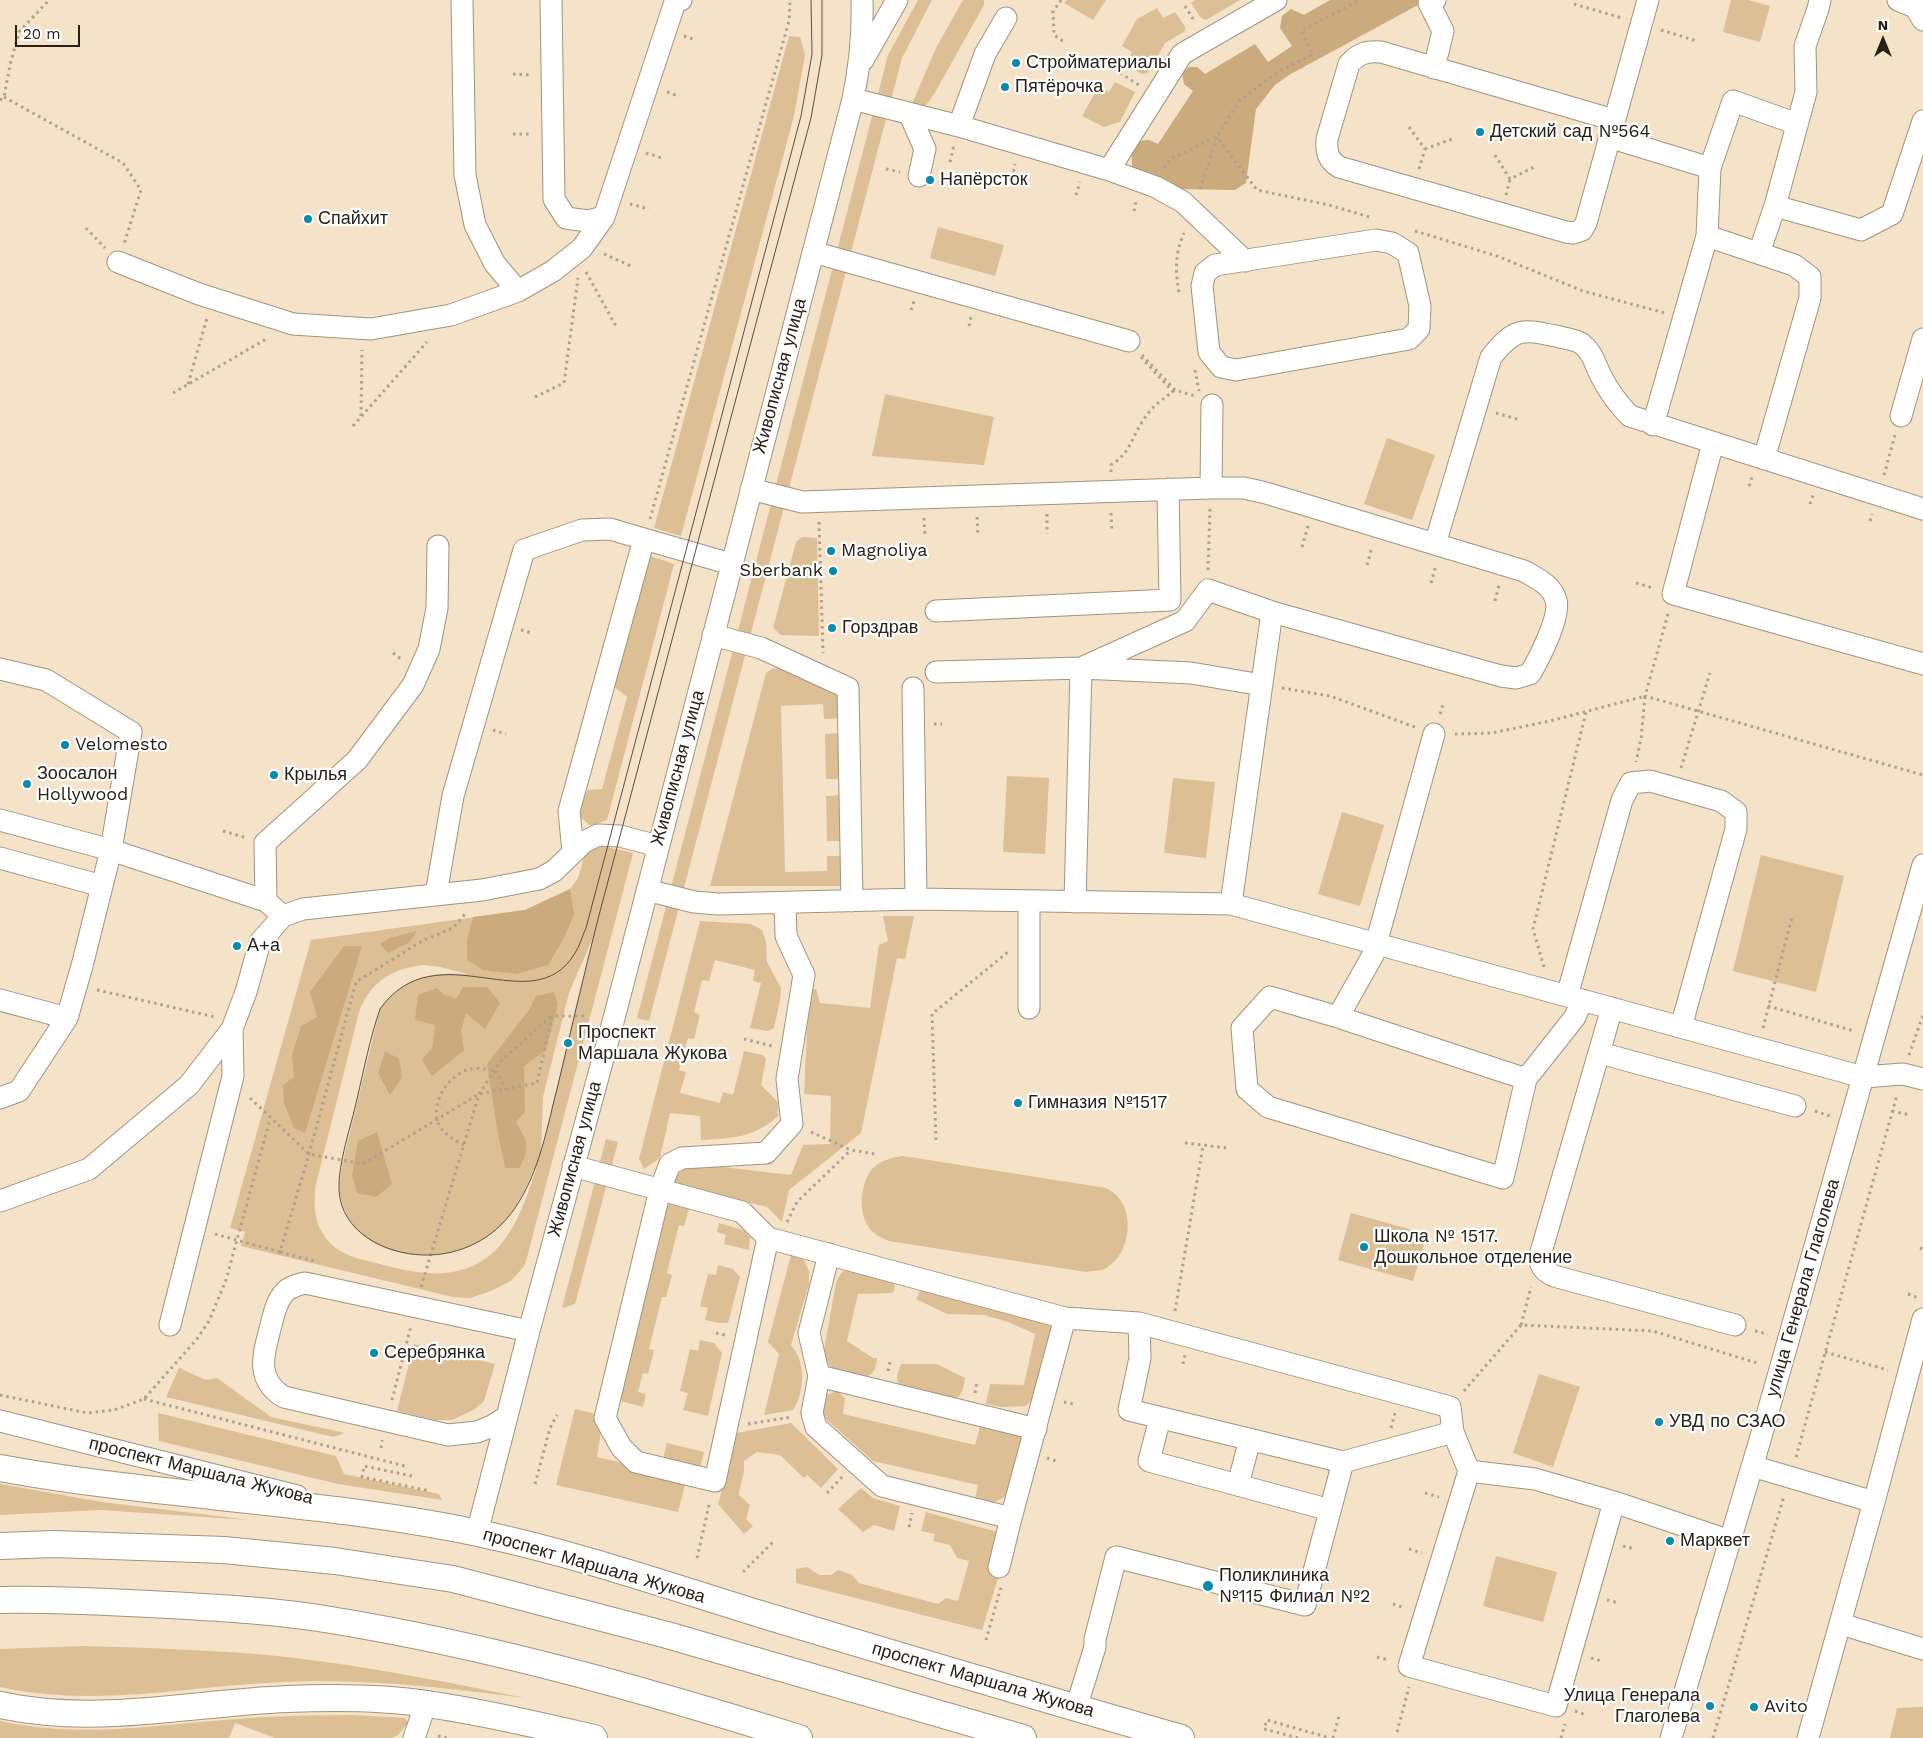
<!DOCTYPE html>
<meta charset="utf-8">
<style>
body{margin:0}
#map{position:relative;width:1923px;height:1738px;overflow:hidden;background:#f4e2c9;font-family:"Work Sans",sans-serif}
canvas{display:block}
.north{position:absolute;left:1858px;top:15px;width:50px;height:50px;-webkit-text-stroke:4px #fff;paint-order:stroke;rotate:0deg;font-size:14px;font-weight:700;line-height:20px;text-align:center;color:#282118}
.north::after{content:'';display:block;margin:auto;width:18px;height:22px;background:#282118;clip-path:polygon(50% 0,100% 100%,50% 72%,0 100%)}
.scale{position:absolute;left:15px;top:25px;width:65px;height:22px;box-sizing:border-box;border:2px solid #282118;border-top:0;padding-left:6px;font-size:15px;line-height:18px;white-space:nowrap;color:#282118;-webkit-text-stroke:4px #fff;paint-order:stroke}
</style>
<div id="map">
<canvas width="1923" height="1738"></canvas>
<div class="north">N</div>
<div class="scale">20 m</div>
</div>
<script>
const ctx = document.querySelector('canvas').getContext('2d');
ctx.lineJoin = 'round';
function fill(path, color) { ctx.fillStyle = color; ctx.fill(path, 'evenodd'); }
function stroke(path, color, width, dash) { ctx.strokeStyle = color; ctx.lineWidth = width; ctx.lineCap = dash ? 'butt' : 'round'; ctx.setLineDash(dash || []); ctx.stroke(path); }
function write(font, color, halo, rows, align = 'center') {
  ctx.font = font + ' "Work Sans",sans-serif'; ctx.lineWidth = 4.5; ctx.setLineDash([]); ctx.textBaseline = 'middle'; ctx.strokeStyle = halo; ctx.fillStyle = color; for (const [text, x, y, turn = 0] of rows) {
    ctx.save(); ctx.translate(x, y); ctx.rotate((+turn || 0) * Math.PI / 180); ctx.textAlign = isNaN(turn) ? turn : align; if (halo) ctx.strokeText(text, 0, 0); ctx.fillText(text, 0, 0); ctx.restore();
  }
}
const green = new Path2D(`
 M918 0H932L902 58 649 1021 637 1018 888 55Z
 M963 0H984V5L933 96 922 110 911 106 936 48Z
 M1067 0H1106L1093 20 1064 3Z
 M1195 0H1240L1206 20 1201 18 1191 3Z
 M1731 0H1748L1770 6 1760 42 1723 32Z
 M1157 8 1163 18 1175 12 1186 28 1184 32 1165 43 1148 73 1142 74 1125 65 1132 52 1122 46 1137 19Z
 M789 36 800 37 805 55 794 116 681 536 654 528Z
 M1115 82 1135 92 1120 122 1104 127 1082 116 1099 86 1109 92Z
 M938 227 1004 245 995 276 930 258Z
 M885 394 994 417 984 465 872 456Z
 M1387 438 1435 455 1412 520 1364 504Z
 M802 537 817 538 819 636 781 635 773 628 796 542Z
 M647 555 674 564 607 820 591 826 580 817 581 802 588 790 602 789 627 697 613 686Z
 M782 667 838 693 842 718 824 719 823 704 781 706 785 872 827 871V856H843V886H710L766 673 772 669Z
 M842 733V779H826L825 734Z
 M1007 776 1049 778 1045 854 1003 852Z
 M1173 778 1215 782 1206 858 1164 853Z
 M843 795V841H827L826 796Z
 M1342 812 1384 825 1360 906 1318 894Z
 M599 845 633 853 525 1265 511 1281 491 1291 470 1298 453 1297 241 1246 245 1232 230 1228 311 940 525 910 570 889 578 878 586 850ZM594 935 541 1153 543 1097 569 993ZM423 965 440 967 468 974C460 974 452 973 444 974 417 975 396 987 380 1009L342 1165C341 1177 338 1188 341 1199 355 1262 443 1267 487 1237 505 1226 515 1207 525 1190 528 1182 532 1172 537 1167 526 1198 516 1234 489 1256 454 1283 414 1273 376 1263 360 1259 343 1256 331 1244 314 1227 313 1206 316 1184L359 1012C371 982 390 969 423 965Z
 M1761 855 1844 876 1816 992 1733 971Z
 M883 916H914L905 959 897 958 861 1133 789 1190 782 1222 767 1207 673 1184C678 1172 684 1167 697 1164L791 1175 803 1145 830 1144 831 1096 804 1094 809 989H816L820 1003 870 1008 879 945 888 941Z
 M700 921 751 924 762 930 766 942 767 962 781 988 780 1000 774 1028 768 1031 750 1028 761 983 753 981 755 970 715 960 709 981 702 980 694 1012 700 1015 694 1039 688 1038 679 1070 686 1072 680 1093 720 1103 723 1092 733 1095 744 1051 763 1055 766 1059 761 1085 778 1102V1116C754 1138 733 1138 701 1140L700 1116 670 1113 660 1158 644 1169 639 1159Z
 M606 1139 618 1142 575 1304 562 1308Z
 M903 1156 1106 1188C1110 1190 1115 1193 1118 1197 1136 1217 1128 1260 1102 1270 1097 1271 1091 1271 1086 1272L889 1241C885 1239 879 1237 875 1234 857 1221 859 1185 872 1169 880 1160 892 1158 903 1156Z
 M666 1202 689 1209 684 1226 679 1225 667 1273 672 1275 666 1297H662L649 1349 654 1350 648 1374 643 1373 638 1392 646 1394 643 1407 617 1400Z
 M1351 1213 1427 1234 1413 1281 1338 1260Z
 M719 1223 743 1230 750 1237 749 1250 724 1244 726 1235 717 1232Z
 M791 1255 804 1260 809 1271V1284L791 1345C794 1349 798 1354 799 1359 805 1375 802 1397 793 1410L764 1415 779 1354 768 1342Z
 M718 1265 733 1269 740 1277 728 1323H719L705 1320 708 1308 700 1306 708 1274 716 1275Z
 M849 1269 891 1280 895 1286 893 1293 858 1294 847 1341 873 1358H877C876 1367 875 1374 865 1377 851 1373 825 1372 823 1355L836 1283C839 1276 841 1271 849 1269Z
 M927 1290 1052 1324V1335L1035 1399 1025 1406 1002 1407 986 1404 990 1384 1024 1385 1035 1334 1008 1322 984 1315 947 1314 916 1299 920 1291Z
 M700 1340 714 1343 722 1353 708 1416 683 1410 688 1393 680 1391 690 1349 698 1351Z
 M414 1344 495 1364 484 1401 475 1409 463 1415 451 1420H435L397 1411Z
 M901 1364H937L965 1378C964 1384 963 1393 958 1397 949 1402 913 1390 902 1388 894 1380 898 1373 901 1364Z
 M179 1368 206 1380 217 1378 271 1417 345 1433 333 1437 166 1397Z
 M1539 1374 1580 1387 1553 1467 1513 1453Z
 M837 1391 845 1398 843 1414 975 1445 981 1423 1023 1435 1008 1494C996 1504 990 1504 975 1500L978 1485 873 1461 826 1419 821 1404 827 1395Z
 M575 1409 596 1414 601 1431 597 1457 687 1478 678 1512 556 1485Z
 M158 1413 336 1456 344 1474 439 1494 442 1500 338 1484 159 1441Z
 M791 1423 838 1469 821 1488 807 1475 804 1478 780 1455 757 1452 744 1461C745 1477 741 1480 739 1495L750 1505 746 1519 753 1526 744 1534 718 1504 737 1433Z
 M667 1443 704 1452 699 1473 662 1464Z
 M0 1484 102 1502 250 1520 100 1510 0 1515Z
 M861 1488 873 1498 900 1506 894 1531 874 1525 863 1532 838 1509Z
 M926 1512 997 1532 989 1571 999 1575 982 1630 796 1583V1569L807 1567 819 1575H831L838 1570 852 1575 859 1583 938 1604 946 1598 958 1601 969 1561 957 1558 950 1545 933 1541 935 1534 921 1531Z
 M1496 1556 1557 1572 1543 1622 1483 1606Z
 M83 1646C151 1648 219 1650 287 1657 367 1666 446 1682 525 1698 445 1688 364 1678 283 1682 188 1686 95 1708 0 1687V1649Z
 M1923 1707V1738H1890L1897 1708Z
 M354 1715 405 1718 408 1723 398 1735 392 1738H275L235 1723 229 1738H0V1721C79 1738 146 1726 224 1720 267 1716 310 1715 354 1715Z`);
const forest = new Path2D(`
 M1330 0H1418V5L1289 75 1275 85 1256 109 1246 183 1235 190 1175 189 1143 175 1132 166V151L1139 141 1149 140 1158 144 1193 91 1184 84 1182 73 1189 67H1197L1205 74 1255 44 1268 62 1292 46 1280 28 1282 16 1291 9 1304 15Z
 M570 889 574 914 563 940 548 965 516 974 483 970 467 960V940L473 917 525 910Z
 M417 931 410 942 388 953 380 944 390 938Z
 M344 946H362L305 1133 294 1128 284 1103 283 1085 294 1077 292 1055 301 1026 317 1017 310 992Z
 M463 987H487L500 1003 485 1029 466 1013 461 1031 464 1050 432 1076 422 1060 432 1048 435 1025 415 1020 418 995 437 988 443 994 456 999Z
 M554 992 558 1004 546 1050 524 1066 525 1112 516 1122C528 1143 530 1145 520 1168H505L497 1129 487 1064 529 1010 536 996Z
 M385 1052 399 1058 402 1078 390 1095 378 1073Z
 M377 1132 392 1184 376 1197 357 1193 352 1175 358 1141Z`);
const path = new Path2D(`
 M1061 0 1053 12 1054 35 1064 42
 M1574 4 1622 18
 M1185 6 1195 22
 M1661 30 1697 41
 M684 36 693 39
 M1120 73 1139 85
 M513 74 532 75
 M667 92 678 96
 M4 97 123 163 141 190 124 244
 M0 100 4 97 10 65 19 32 49 0
 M1409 127 1425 149 1419 169
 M513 134H532
 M1425 149 1452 139
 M646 153 662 158
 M1495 155 1510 179 1536 166
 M950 162 954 145
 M1164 168 1172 158 1217 137 1239 101 1278 72 1313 54 1301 31 1359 0
 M886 169 900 172
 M1012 178 1015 164
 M1200 189 1217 137 1257 190 1329 205 1373 218
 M1076 195 1080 182
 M1506 195 1510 179
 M630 204 649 209
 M1134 211 1136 202
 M86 228 105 248
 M1415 231 1497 256 1583 291 1665 313
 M604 254 633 267
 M586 272 617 328
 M1179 292C1175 271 1175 253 1184 233
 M911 310 914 301
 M969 326 971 317
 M1142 355 1175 390 1195 396
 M1141 357 1173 392
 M1195 370 1199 391
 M188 384 207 318
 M173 393 268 338
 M535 397 564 383 578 278
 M1496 413 1517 419
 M361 416 362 350
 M353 426 427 342
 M1111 472V465C1130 453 1130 441 1141 424 1149 409 1161 400 1175 390
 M1884 475 1895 435
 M1749 486 1752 477
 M1810 504 1813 495
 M1111 513 1112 532
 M1047 514V534
 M977 517 978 536
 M924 518 925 537
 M650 519 789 21 790 0
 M1870 521 1872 514
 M819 522 823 653
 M1302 547 1308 526
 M1367 565 1372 547
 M1208 570 1210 509
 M1431 583 1436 565
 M1636 583 1653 588
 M1495 601 1499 585
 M1668 614 1645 696 1923 775
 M521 630 532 633
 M393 653 402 660
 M1282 688 1330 696 1415 727
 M1440 714 1444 702
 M934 724H942
 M493 730 506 734
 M1455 734 1492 733 1550 721 1645 696 1641 739 1636 762
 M1681 768 1710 673
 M223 831 244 837
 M1544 967 1533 929 1586 712
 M97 990 215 1017
 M1768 1006 1854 1031
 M1763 1028 1792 917
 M744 1039 772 1046
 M1909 1055 1923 1015
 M250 1098 309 1154 363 1164 479 1094 537 1083 552 1016H586
 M1815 1111 1830 1116
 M1892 1111 1910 1115
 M811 1132 851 1150 875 1154
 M936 1140 932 1014 1008 952
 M1185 1143 1227 1148
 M464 1145C453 1140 440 1132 437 1119 433 1097 451 1073 471 1069 478 1067 488 1070 495 1070L506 1089
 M787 1222 797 1202 851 1150
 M215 1234 280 1252 309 1154 356 982 422 941 453 928 466 913
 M1920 1248 1923 1249
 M280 1252 318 1262
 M421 1287 479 1094 500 1062 551 1016
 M1908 1294 1919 1298
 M1175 1311 1203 1146
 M1521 1325 1531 1287
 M1755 1331 1768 1334
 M716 1333 725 1335
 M1825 1352 1888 1370
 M1183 1364 1185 1355
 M888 1371 890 1362
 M1464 1391 1521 1325 1653 1331 1760 1364
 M975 1393 977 1381
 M0 1395 87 1413 114 1410 144 1399 197 1339 209 1321 226 1280 270 1119
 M144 1399 405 1466
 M392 1400 411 1326
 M1064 1402 1073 1404
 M748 1424 791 1417
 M1391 1428 1395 1413
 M381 1448 382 1440
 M1796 1457 1897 1095
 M1047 1458 1056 1461
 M412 1476 364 1466 362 1477 430 1491
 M535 1484 550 1428 557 1415
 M827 1493 842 1477
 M1425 1493 1439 1497
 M909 1527 912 1513
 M1623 1546 1635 1549
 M1409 1549 1422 1553
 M697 1558 710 1501
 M743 1572 775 1540
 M1607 1600 1619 1603
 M1393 1604 1405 1608
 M986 1640 1001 1587
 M1377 1657 1389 1660
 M1591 1658 1602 1661
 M1575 1711 1586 1715
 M1397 1732 1409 1687
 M438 1736 447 1738
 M1298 1738 1264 1729 1267 1720 1330 1738
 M1333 1738 1339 1716
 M1561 1738 1565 1724
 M1713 1738 1784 1496`);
const minor = new Path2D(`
 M462 0 465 175 475 225 495 264 518 291
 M551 0 554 199 566 218 588 221 604 217
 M1820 0 1818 9 1805 46 1806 92 1775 206 1861 230 1892 214 1923 121
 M1898 0 1915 7 1923 20
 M863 60 897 0
 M1434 68 1443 31 1429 3 1435 0
 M853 99 959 126 1109 170 1182 54 1276 0
 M909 113 925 149 919 176
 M1614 120 1381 52C1367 51 1359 53 1349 64L1327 139C1326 152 1328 160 1339 167L1566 232 1573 233 1582 230 1586 223 1648 0
 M959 126 985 54 1006 18
 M1609 137 1710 168 1707 236 1653 425
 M1710 168 1733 101 1797 124
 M1109 170 1156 187 1183 202 1245 261
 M1707 236 1794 265 1810 277V298L1764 459
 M1376 240 1392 243 1408 253 1420 306 1419 329 1409 339 1236 370 1221 367 1209 352 1202 286 1205 273 1215 265Z
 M813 252 1129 341
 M1759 253 1775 206
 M118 262 199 294 293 324 371 329 451 315 518 291 553 271 582 248 604 217 675 2 681 0
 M1901 416 1923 339
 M1713 443 1673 594 1923 664
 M1211 488 1212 405
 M751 489 802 502 1211 488H1244L1266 493 1524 571C1536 578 1552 585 1556 600 1561 616 1539 659 1530 674L1516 678 1501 676 1272 612 1208 590 1185 621 1081 668 1075 902
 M1435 544 1491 357C1516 326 1523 329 1560 337 1567 339 1577 340 1582 344 1593 353 1595 364 1601 376 1609 392 1618 404 1630 416L1923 509
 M936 611 1170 600 1168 489
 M713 635 761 648 848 688 852 901
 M0 669 46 680 131 732 111 850 82 966 67 1018 0 1000
 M936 672 1081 668 1191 673 1262 685
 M913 688 916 899
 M0 820 111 850 266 901 283 916 303 909 482 890 539 879 554 871 584 842 598 835 620 836 658 846
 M573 852 569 811 644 539 731 564
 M0 858 102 886
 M647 890 694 902 718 904 916 899 1231 904 1863 1077 1903 1074 1923 1079
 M436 894 453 796 524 550 582 530 610 529 644 539
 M266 901 265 843 357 760 413 685 429 649 437 608 438 546
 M1029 902V1008
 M1231 904 1272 612
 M1567 996 1622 800 1631 783 1650 781 1721 801 1736 812V829L1681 1027
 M1612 1008 1541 1252C1538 1264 1543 1271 1554 1276L1735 1325
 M1338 1017 1373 955 1434 734
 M1600 1053 1795 1106
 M1526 1079 1338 1017 1270 997 1242 1028 1247 1089 1268 1107 1503 1178 1526 1079 1575 1017 1582 1000
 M0 1098 19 1091 67 1018
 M573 1166 742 1212 768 1238 715 1481 636 1462 621 1447 605 1418 660 1190 670 1164 682 1158 766 1153 792 1124 787 1079 804 975 786 936 785 903
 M0 1201 89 1169 189 1085 232 1029 246 992 260 942 283 916
 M768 1238 1065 1318 1139 1323 1450 1407 1453 1432 1469 1471 1535 1479 1614 1502 1730 1541
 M829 1254 809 1333 819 1376 812 1413 816 1427 882 1486 1011 1518 1065 1318
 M1139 1323 1140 1358 1129 1410 1343 1462 1453 1432
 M170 1325 233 1076 232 1029
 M819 1376 1036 1429
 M506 1417 492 1426 477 1432 448 1435 284 1397C254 1379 264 1353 271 1325 274 1314 276 1302 284 1293 289 1287 297 1285 305 1283L529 1331
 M1160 1418 1149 1461 1330 1510
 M0 1421 297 1496
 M1752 1466 1874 1502 1923 1319
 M1469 1471 1409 1666 1556 1706 1614 1502
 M1238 1485 1250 1439
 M477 1533 529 1331 613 1022 853 99C860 65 863 35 862 0
 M999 1567 1011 1518
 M1841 1624 1923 1649
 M1076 1708 1095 1647V1639L1116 1557 1305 1605 1343 1462
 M414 1738 426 1703
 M1671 1738 1760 1440 1923 865
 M1808 1738 1874 1502`);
const major = new Path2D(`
 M0 1468C158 1497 320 1500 478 1533 573 1553 666 1585 760 1614 900 1656 1040 1698 1181 1738
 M0 1546 54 1544 224 1550 335 1561 453 1579 667 1635 1023 1738
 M0 1600C56 1599 112 1602 168 1605 222 1608 277 1611 331 1620 490 1646 645 1690 799 1738
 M0 1705C97 1726 190 1703 287 1699 332 1697 382 1697 427 1704 483 1712 539 1725 594 1738`);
const tram = new Path2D(`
 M811 0 812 54 801 116 586 928C582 936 580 946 575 953 533 1024 437 929 380 1009 370 1038 364 1069 357 1099 351 1127 338 1162 339 1190 341 1232 385 1254 423 1255 460 1256 494 1239 515 1208 540 1171 547 1127 558 1085 571 1030 584 974 598 919 669 652 739 385 811 118L822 55V0`);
const markers = [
 [1016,63,5,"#078aab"],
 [1005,87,5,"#078aab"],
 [1480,132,5,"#078aab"],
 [930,180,5,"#078aab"],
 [308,219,5,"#078aab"],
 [831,551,5,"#078aab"],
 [833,571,5,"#078aab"],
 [832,628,5,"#078aab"],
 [65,745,5,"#078aab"],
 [274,775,5,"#078aab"],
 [27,784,5,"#078aab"],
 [237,946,5,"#078aab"],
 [568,1043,5,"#078aab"],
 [1018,1103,5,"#078aab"],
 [1364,1247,5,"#078aab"],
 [374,1353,5,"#078aab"],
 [1659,1422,5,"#078aab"],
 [1670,1541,5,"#078aab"],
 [1208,1586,6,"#078aab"],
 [1710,1706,5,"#078aab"],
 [1754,1707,5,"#078aab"]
];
const poiNames = [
 ["Стройматериалы",1026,63],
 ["Пятёрочка",1015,87],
 ["Детский сад №564",1490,132],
 ["Напёрсток",940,180],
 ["Спайхит",318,219],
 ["Magnoliya",841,551],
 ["Sberbank",823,571,"right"],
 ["Горздрав",842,628],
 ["Velomesto",75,745],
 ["Зоосалон",37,774],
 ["Hollywood",37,795],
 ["Крылья",284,775],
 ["А+а",247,946],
 ["Проспект",578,1033],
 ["Маршала Жукова",578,1054],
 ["Гимназия №1517",1028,1103],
 ["Школа № 1517.",1374,1237],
 ["Дошкольное отделение",1374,1258],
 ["Серебрянка",384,1353],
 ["УВД по СЗАО",1669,1422],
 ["Марквет",1680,1541],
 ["Поликлиника",1219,1576],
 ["№115 Филиал №2",1219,1597],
 ["Улица Генерала",1700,1696,"right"],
 ["Глаголева",1700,1717,"right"],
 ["Avito",1764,1707]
];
const streetNames = [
 ["Живописная улица",780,376,-75],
 ["Живописная улица",678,768,-75],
 ["Живописная улица",575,1159,-75],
 ["улица Генерала Глаголева",1803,1288,-74],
 ["проспект Маршала Жукова",201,1471,14],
 ["проспект Маршала Жукова",594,1566,16],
 ["проспект Маршала Жукова",983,1680,16]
];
fill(green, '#ddbf95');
fill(forest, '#cbaa7d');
stroke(minor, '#a4937c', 23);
stroke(major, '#a4937c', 28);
stroke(path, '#afa18d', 3, [2.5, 4]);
stroke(minor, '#fff', 21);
stroke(major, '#fff', 26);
stroke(tram, '#5a5043', 1);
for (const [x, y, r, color] of markers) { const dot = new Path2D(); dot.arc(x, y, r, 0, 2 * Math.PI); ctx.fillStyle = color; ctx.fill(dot); stroke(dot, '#fff', 2); }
write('18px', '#282118', '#fff', poiNames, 'left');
write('18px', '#282118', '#fff', streetNames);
</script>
